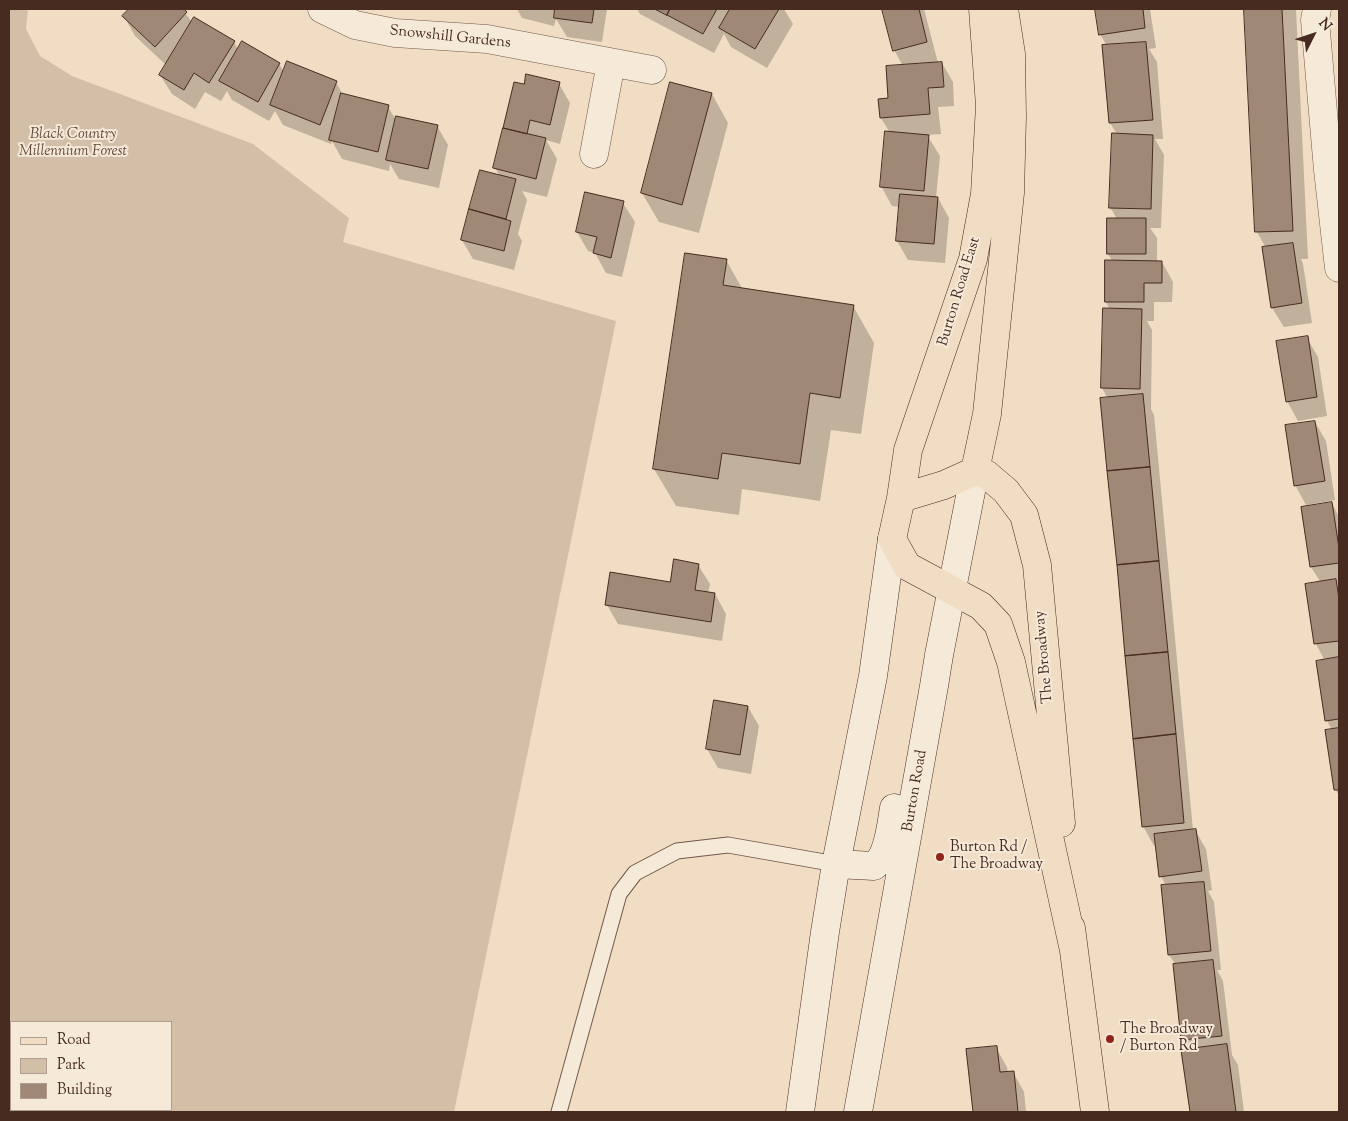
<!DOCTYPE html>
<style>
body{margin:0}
#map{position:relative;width:1348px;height:1121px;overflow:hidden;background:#f0ddc3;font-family:"Sorts Mill Goudy",serif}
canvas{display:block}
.frame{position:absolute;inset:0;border:10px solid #472b21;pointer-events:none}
.legend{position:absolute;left:10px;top:1021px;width:162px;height:90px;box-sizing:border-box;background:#f5e9d8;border:1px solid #af9d8f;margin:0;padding:6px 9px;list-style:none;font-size:15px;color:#472b21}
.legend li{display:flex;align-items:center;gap:10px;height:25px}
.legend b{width:25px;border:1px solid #af9d8f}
.north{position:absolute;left:1288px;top:10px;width:50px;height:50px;-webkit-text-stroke:4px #f5e9d8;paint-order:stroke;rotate:49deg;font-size:14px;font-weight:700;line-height:20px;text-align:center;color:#472b21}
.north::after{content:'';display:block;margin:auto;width:18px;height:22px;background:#472b21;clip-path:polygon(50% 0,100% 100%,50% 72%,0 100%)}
</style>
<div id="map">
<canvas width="1348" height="1121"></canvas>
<div class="frame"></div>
<ul class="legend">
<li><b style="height:6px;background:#f0ddc3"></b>Road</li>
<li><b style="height:14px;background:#d3bfa7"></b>Park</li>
<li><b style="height:14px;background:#9f8875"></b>Building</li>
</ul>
<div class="north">N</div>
</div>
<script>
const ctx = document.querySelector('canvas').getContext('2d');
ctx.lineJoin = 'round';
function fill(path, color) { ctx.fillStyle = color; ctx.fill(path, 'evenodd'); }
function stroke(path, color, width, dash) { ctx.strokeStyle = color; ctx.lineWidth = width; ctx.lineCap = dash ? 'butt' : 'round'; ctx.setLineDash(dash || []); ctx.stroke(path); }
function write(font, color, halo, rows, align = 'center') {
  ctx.font = font + ' "Sorts Mill Goudy",serif'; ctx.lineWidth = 4; ctx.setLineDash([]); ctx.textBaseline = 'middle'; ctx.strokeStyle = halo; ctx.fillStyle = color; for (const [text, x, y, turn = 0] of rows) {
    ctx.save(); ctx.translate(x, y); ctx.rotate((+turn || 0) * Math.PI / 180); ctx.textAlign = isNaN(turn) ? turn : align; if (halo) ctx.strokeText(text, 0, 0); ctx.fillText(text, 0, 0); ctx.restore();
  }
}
const green = new Path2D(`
 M9 9H28L26 29 40 56 72 76 253 144 349 218 343 242 616 321 454 1112H9ZM171 1022V1110H11V1022Z`);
const shadow = new Path2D(`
 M128 9H182L192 22 234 42 238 50 279 64 284 72 336 82 343 95 388 107 396 120 437 126 448 145 439 188 399 179 390 164 389 171 342 159 332 141 331 144 283 125 275 111 269 121 232 100 227 91 221 101 205 92 195 109 172 94 160 75 166 65 135 36 124 16 129 11Z
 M517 9H607L602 42 567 37 556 19 554 26 522 18Z
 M637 9H729L731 11 732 9H784L793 24 767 68 731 47 724 34 714 53 640 14Z
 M884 9H924L938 63H942L953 82 954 106 938 107 941 134 927 135 940 156 936 198H938L949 218 945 263 908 260 897 241 900 207 892 206 881 186 890 133 881 118 903 66 894 50Z
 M1096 9H1150L1156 48 1149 49 1157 62 1163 139H1155L1164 155 1161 228H1150L1157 238V262H1162L1173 282 1172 302H1154V321H1147L1152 330 1151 409 1154 415 1193 830H1195L1206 849 1212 890 1208 891 1214 902 1221 970H1217L1223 981 1232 1055 1238 1065 1244 1112H1191L1182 1051H1188L1182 1040 1174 966 1176 965 1169 955 1166 886 1161 876 1156 845 1154 846 1143 826 1108 399 1102 388 1110 310 1106 302 1113 262 1108 254 1117 219 1110 207 1117 134 1110 123 1107 46 1100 34Z
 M1245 9H1296L1308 259H1301L1303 264 1312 323 1284 327 1272 308 1266 248 1257 232Z
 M559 84 570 103 560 144 546 140 557 159 547 197 522 191 527 200 518 234 522 241 514 270 473 259 462 240 481 171 500 176 495 168 525 85Z
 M712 94 728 123 699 233 659 222 642 193Z
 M623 203 635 222 622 277 606 273 595 253 588 251 577 232Z
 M726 260 743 290 853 306 874 343 861 434 831 430 820 501 742 489 739 515 676 506 654 469Z
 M1307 338 1318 357 1327 416 1298 421 1287 401Z
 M1315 422 1326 441 1335 500 1306 505 1295 485Z
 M1332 503 1339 517V584H1338L1339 587V796L1336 790 1332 730 1327 721 1318 662 1325 661 1316 644 1307 585 1321 583 1311 567 1303 508Z
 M698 565 710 584 708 593 715 594 726 614 722 641 618 624 607 605 671 583Z
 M748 707 759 726 751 774 718 768 707 749Z
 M996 1048 1007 1067 1008 1073 1013 1072 1024 1092 1026 1112H974L968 1050Z`);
const building = new Path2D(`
 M129 9H184L187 12 155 47 122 16Z
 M555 9H594L592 23 554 18Z
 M655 9H670L667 15Z
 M670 9H717L703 34 667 15Z
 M730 9H779L755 49 719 28Z
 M882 9H919L927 42 893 51Z
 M1095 9H1143L1145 28 1099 35Z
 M1244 9H1282L1293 231 1255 232Z
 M194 17 235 41 209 83 194 73 184 90 159 75Z
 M242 41 280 63 258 102 219 81Z
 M1146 42 1153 120 1109 123 1102 45Z
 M287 61 337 81 320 125 270 105Z
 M942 62 944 87 928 88 930 114 880 118 878 99 888 98 886 66Z
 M526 74 560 82 550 125 530 120 527 134 503 128 514 82 524 84Z
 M670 82 712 93 682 205 641 193Z
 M341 93 389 105 378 152 329 140Z
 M396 116 438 125 428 169 386 160Z
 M503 128 546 138 536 179 493 168Z
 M885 131 929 135 924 191 880 187Z
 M1112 133 1153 135 1151 209 1109 208Z
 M480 170 516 179 506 219 469 209Z
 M585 192 624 201 611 258 593 253 597 237 576 232Z
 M900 194 938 197 934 244 896 241Z
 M469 209 511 221 504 251 461 240Z
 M1107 218H1146V254H1107Z
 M1293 243 1302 303 1271 308 1262 247Z
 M685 253 727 259 723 285 854 305 840 398 810 393 800 464 722 453 718 479 653 469Z
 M1105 260 1162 261V283H1144V302H1105Z
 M1103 308 1142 309 1140 389 1101 388Z
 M1308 336 1317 397 1286 402 1276 341Z
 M1143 394 1150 467 1107 471 1100 398Z
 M1315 421 1325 481 1294 486 1285 425Z
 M1150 467 1159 561 1117 565 1107 471Z
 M1332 502 1339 548V563L1310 567 1301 507Z
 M674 559 699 564 695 590 715 593 711 622 605 605 610 572 670 582Z
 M1159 561 1168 652 1125 656 1117 565Z
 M1336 579 1339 599V641L1314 644 1305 584Z
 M1168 652 1176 734 1133 739 1125 656Z
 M1339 657V719L1325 721 1316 661Z
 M714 700 748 706 740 755 706 749Z
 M1339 728V790H1334L1325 730Z
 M1176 734 1184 823 1142 827 1133 739Z
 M1196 829 1202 871 1159 877 1154 834Z
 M1204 882 1211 951 1168 955 1161 885Z
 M1213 960 1222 1036 1181 1040 1173 964Z
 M1227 1044 1236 1112H1190L1181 1050Z
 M997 1046 1000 1072 1014 1071 1018 1112H973L966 1049Z`);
const lane = new Path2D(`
 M559 1112 619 894 635 873 677 851 728 845 836 864`);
const street = new Path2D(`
 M322 9 355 25 395 33 487 39 652 70
 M1317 9 1315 20 1328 170 1339 268
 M594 154 611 63`);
const secondary = new Path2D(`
 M836 864 874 866C889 856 891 824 894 808
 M800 1112 825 932 836 864 873 676 892 539
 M858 1112 934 686 939 655 975 471`);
const primary = new Path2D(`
 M983 9 990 106 985 194 973 259 908 450 901 498 892 539 907 566 981 606 998 624 1011 662 1073 946
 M975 471 987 414 1010 193 1012 117 1011 54 1004 9
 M901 498 944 485 975 471 986 474 1006 491 1024 515 1037 565 1061 823
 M1071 928 1095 1112`);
const markers = [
 [940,857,5,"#8f2418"],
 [1110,1039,5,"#8f2418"]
];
const streetNames = [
 ["Snowshill Gardens",450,38,6],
 ["Burton Road East",960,292,-73],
 ["The Broadway",1045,657,-95],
 ["Burton Road",916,791,-80]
];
const parkNames = [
 ["Black Country",73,135],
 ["Millennium Forest",73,152]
];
const poiNames = [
 ["Burton Rd /",950,848],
 ["The Broadway",950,865],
 ["The Broadway",1120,1030],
 ["/ Burton Rd",1120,1047]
];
fill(green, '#d3bfa7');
fill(shadow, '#0003');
fill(building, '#9f8875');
stroke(building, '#472b21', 1);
stroke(lane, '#71584a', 17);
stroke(street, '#71584a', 29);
stroke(secondary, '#472b21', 29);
stroke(primary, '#472b21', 29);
stroke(lane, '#f5e9d8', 15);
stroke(street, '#f5e9d8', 28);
stroke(secondary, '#f5e9d8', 28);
stroke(primary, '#f0ddc3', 28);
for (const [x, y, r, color] of markers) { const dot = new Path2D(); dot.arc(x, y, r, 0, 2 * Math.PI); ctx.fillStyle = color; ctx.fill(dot); stroke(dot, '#f5e9d8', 2); }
write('15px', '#472b21', '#f5e9d8', streetNames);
write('italic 15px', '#63493c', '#f5e9d8', parkNames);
write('15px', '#472b21', '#f5e9d8', poiNames, 'left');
</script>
